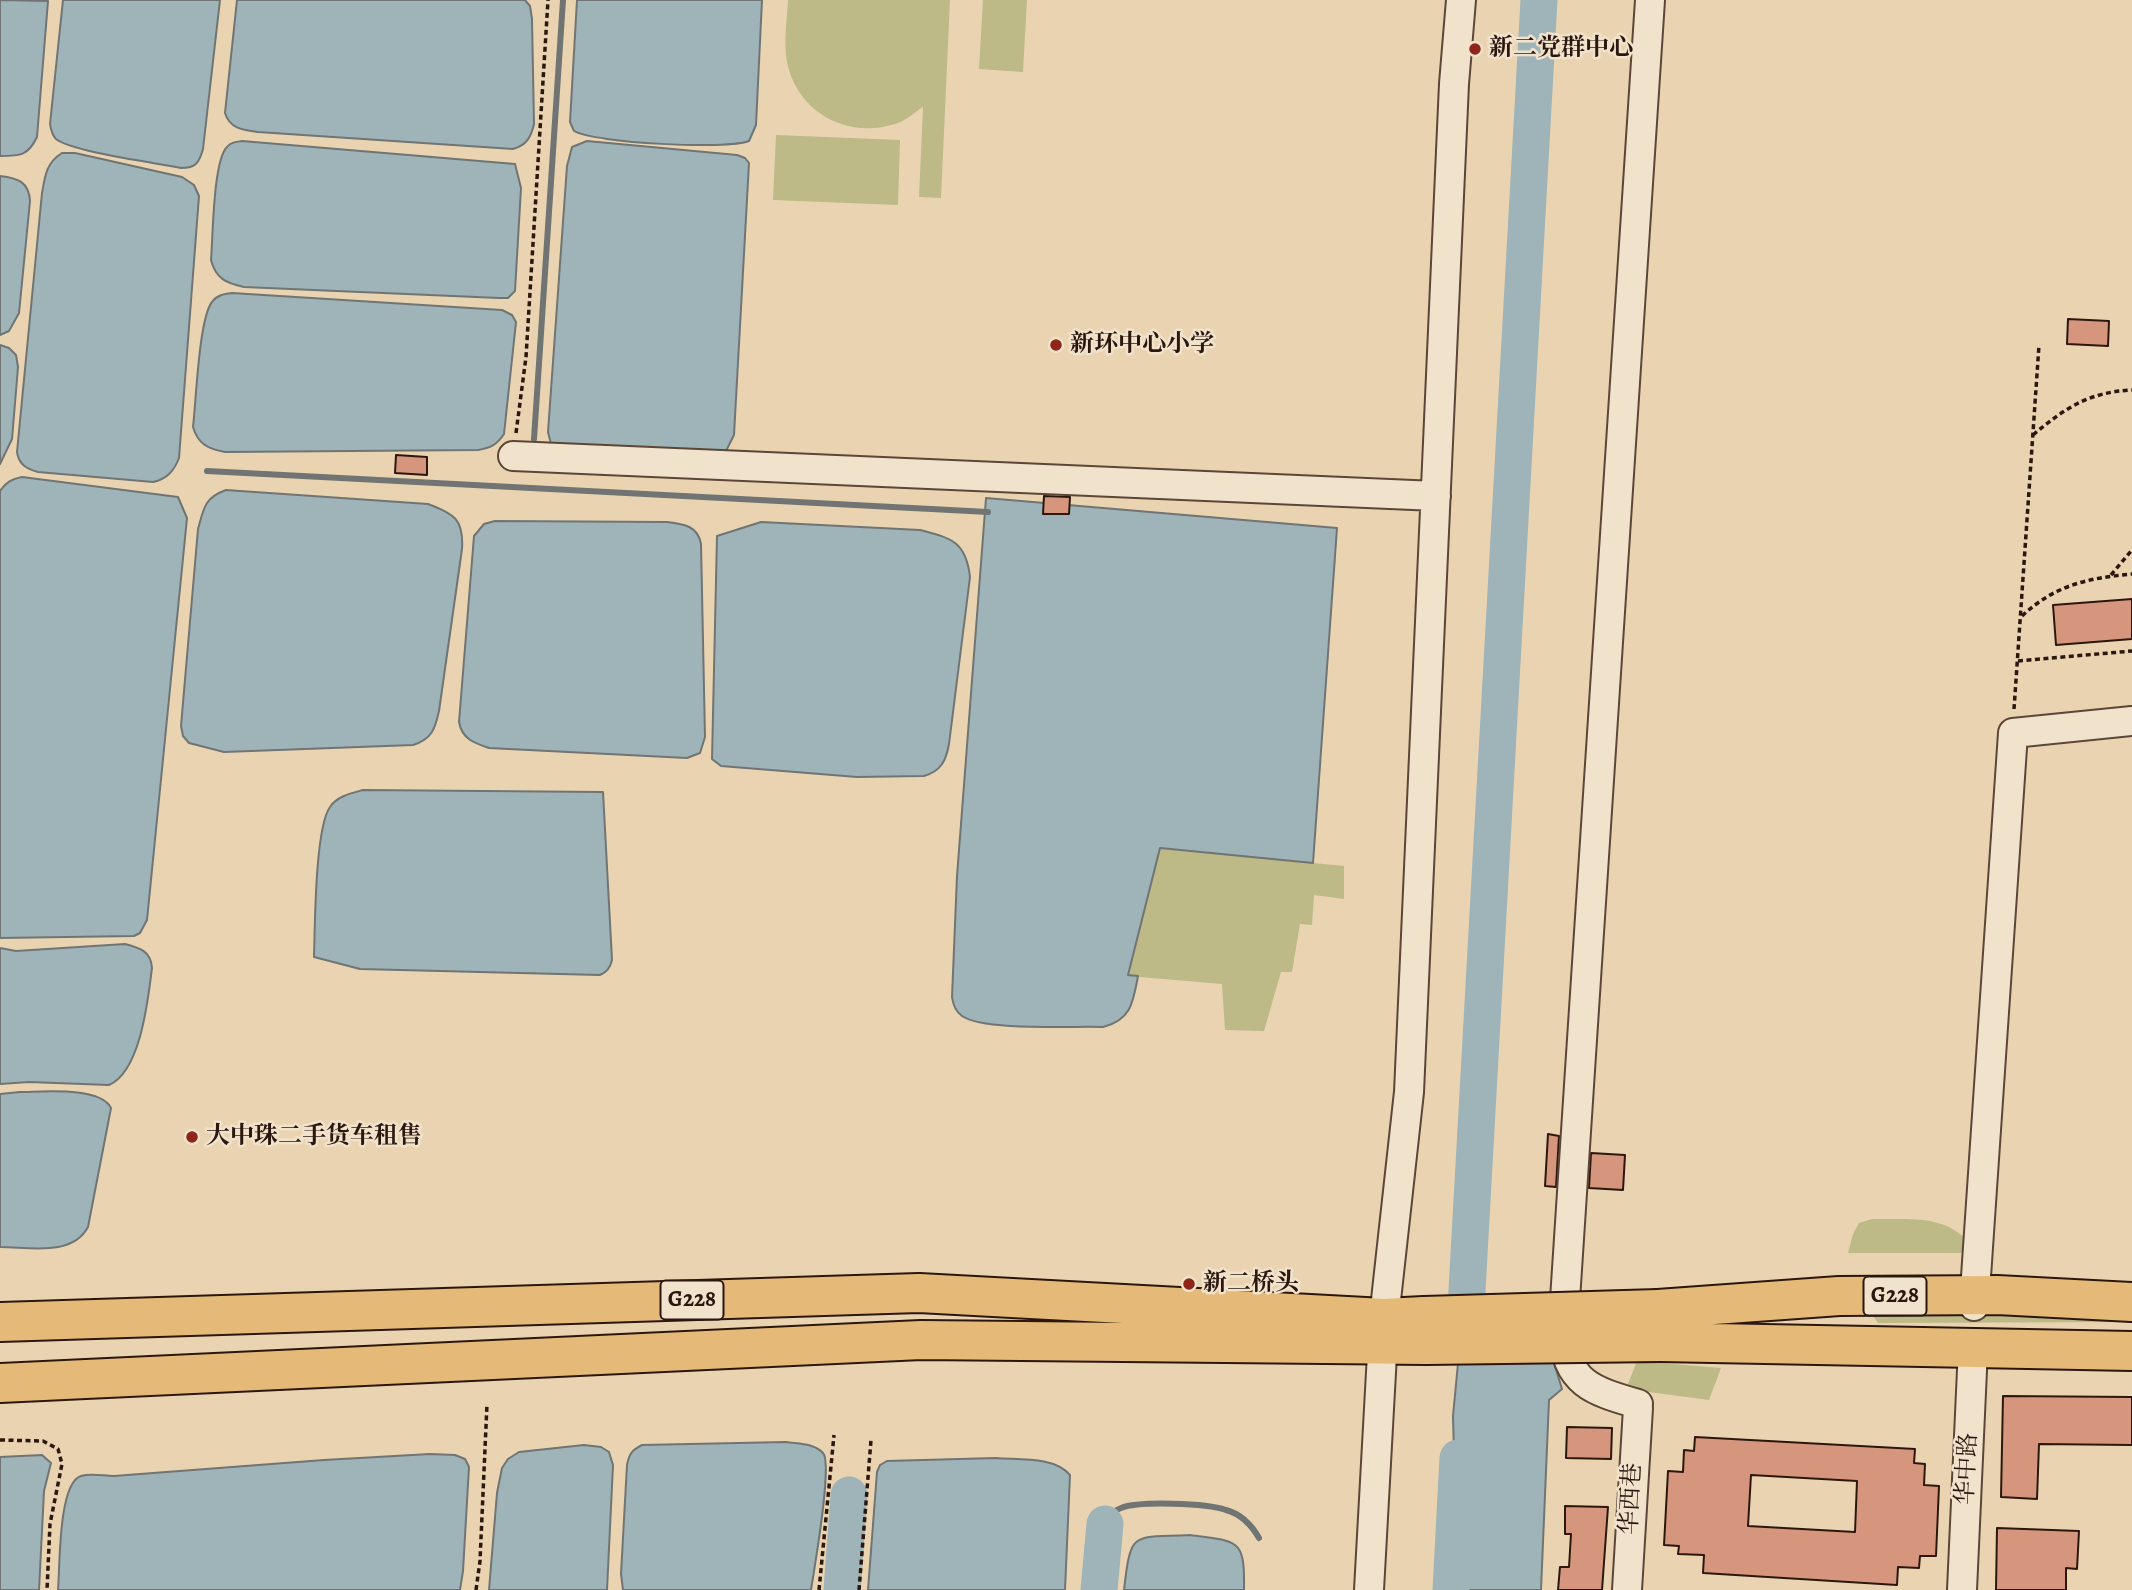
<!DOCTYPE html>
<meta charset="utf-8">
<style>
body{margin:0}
canvas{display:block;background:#ead3b1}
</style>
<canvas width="2132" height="1590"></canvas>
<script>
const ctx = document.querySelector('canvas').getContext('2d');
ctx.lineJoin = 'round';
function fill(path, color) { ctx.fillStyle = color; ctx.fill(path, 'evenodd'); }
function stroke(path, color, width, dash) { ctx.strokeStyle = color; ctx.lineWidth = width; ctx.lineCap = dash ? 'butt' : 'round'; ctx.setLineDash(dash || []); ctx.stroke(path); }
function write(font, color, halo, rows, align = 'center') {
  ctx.font = font + ' Alegreya,"Noto Serif SC",serif'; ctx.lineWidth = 5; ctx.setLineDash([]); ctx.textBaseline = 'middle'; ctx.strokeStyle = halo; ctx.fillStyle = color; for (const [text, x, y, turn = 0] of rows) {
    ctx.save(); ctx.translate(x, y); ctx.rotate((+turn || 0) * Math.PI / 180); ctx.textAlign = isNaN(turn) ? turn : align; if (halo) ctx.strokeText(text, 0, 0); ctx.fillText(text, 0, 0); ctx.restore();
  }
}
const green = new Path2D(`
 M788 0H950L941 198 919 197 923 107C914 113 905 121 895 124 850 138 803 116 789 70 782 48 787 22 788 0Z
 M983 0H1027L1023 72 979 69Z
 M776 135 900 140 898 205 773 200Z
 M1160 848 1344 866V899L1314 895 1312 925 1300 924 1292 972H1281L1264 1031 1225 1030 1222 984 1128 976Z
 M1872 1219C1914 1220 1945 1213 1975 1248L1962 1253H1848L1853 1234 1859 1223Z
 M2132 1308V1322L1878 1323 1873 1316 1874 1311Z
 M1637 1361 1721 1368 1709 1400 1626 1389Z`);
const water = new Path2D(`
 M0 0 48 1 37 137C28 156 20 156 0 156Z
 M63 0H220L203 149C199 163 196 168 181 168 157 163 72 152 56 139 52 135 51 130 50 124Z
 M237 0H525L530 6 532 19 534 124C531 137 527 145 513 149L258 132C243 130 230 129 225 113Z
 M577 0H762L756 125 749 141C727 150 595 143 574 131L570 122Z
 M242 141 515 164 521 188 515 291 508 298H499L244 287C226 283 216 279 211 260 213 237 213 161 227 147 231 142 236 142 242 141Z
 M587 141 737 155 745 158 749 163 734 435 725 453 551 444 548 432 567 166 572 147Z
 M62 153H75L182 177 194 185 199 196 179 458C174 471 167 479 153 482L38 472C27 469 19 465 17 452L42 193C45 176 46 163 62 153Z
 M0 176C18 178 29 182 30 201L19 313 9 331 0 335Z
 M232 293 502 310 512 315 516 322 504 434C497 445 490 448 478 450L225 452C208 449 198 444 193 427 196 402 199 318 212 302 217 295 224 294 232 293Z
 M0 345 9 348 16 355 18 367 12 439 0 464Z
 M22 477 178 497 187 518 147 920 140 933 134 936 0 938V491C6 482 12 479 22 477Z
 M226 490 428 504C454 514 464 519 462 549L439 711C435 729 432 739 413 745L224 752 189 743 183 736 181 726 198 529C204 508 204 498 226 490Z
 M986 498 1337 528 1313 863 1160 848 1128 975 1138 976C1133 1003 1131 1020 1103 1027 1073 1026 983 1031 962 1016 955 1011 953 1005 952 997L957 876Z
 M495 521 667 522C684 524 698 526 701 544L705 737 700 753 687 758 489 748C474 743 462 739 459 722L474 536 484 524Z
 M761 522 920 530C951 538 966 541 970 577L949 744C946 761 941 771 924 776L857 777 721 766 712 759 717 536Z
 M363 790 603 792 612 960C610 968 607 972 600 975L360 969 314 957C315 927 315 828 330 807 337 796 352 793 363 790Z
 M125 944C140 948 151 951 152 968 148 999 141 1071 109 1085L29 1082 0 1084V948L16 951Z
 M20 1092C41 1092 100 1086 111 1108L88 1227C72 1257 29 1247 0 1247V1094Z
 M1547 1340 1562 1389 1549 1400 1541 1590H1449L1450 1577 1457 1565 1453 1416 1460 1342Z
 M786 1442C798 1444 814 1443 823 1453 833 1463 814 1570 811 1590H623L621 1574 627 1465C629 1454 632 1450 642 1445Z
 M584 1445 601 1447 609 1452 613 1465 607 1590H489L497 1493 502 1468 508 1459 519 1452Z
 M430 1454 455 1455 465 1459 469 1467 463 1571 460 1590H58C60 1568 58 1483 81 1476 91 1473 104 1476 114 1476L324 1460Z
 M42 1455 51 1463 44 1491 39 1590H0V1457Z
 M996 1458C1018 1460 1054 1456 1070 1475L1065 1590H868L877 1472 880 1465 887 1461Z
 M1190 1535C1238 1542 1245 1537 1244 1590H1124C1131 1529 1132 1538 1190 1535Z`);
const stream = new Path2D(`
 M534 439 563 0
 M207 471 988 512
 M1105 1524C1109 1517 1112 1511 1121 1508 1139 1501 1206 1503 1226 1510 1241 1514 1251 1524 1259 1538`);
const river = new Path2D(`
 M1464 1344 1539 0
 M842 1590 849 1495
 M1099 1590 1105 1524
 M1451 1590 1458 1458`);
const building = new Path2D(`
 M2068 319 2109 321 2108 346 2067 344Z
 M396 455 427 457V475L395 473Z
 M1044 496 1070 497 1069 514H1043Z
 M2132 599V639L2056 645 2053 605Z
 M1548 1134 1559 1136 1556 1187 1545 1186Z
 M1591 1153 1625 1155 1623 1190 1589 1188Z
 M2003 1396 2132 1397V1445L2039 1444 2037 1499 2001 1497Z
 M1567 1427 1612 1428 1611 1459 1566 1458Z
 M1695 1437 1915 1449 1914 1463 1925 1464 1924 1485 1939 1486 1936 1556H1920L1919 1568 1898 1567 1897 1585 1703 1573 1704 1555 1678 1554 1679 1546 1664 1545 1668 1471 1683 1472 1684 1450 1694 1451ZM1751 1475 1857 1481 1855 1532 1748 1526Z
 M1565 1506 1608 1507 1602 1590H1558L1560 1567H1569L1571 1534H1565Z
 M1997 1528 2079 1531 2077 1569 2066 1568V1590H1996Z`);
const path = new Path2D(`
 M516 433 526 357 548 0
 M2033 435C2065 408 2089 392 2132 390
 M2111 575 2132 550
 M2022 616C2055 585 2088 578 2132 574
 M2018 661 2132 651
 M2014 709 2039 345
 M0 1440 43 1441 58 1449 62 1464 50 1524 47 1590
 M476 1590 480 1561 487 1404
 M819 1590 834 1435
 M859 1590 871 1440`);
const minor = new Path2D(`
 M513 456 1436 496
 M1974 1306 2013 733 2132 721
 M1638 1404C1593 1391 1565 1383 1563 1330L1650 0
 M1369 1590 1384 1318 1409 1092 1454 84 1461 0
 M1627 1590 1638 1408
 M1962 1590 1973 1348`);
const highway = new Path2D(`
 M1658 1309 1839 1296 1997 1295 2132 1302
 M0 1322 919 1293 1384 1318 1424 1316
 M1660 1342 2132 1351
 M0 1383 921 1340 1426 1345`);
const highwayBridge = new Path2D(`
 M1424 1316 1658 1309
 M1426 1345 1660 1342`);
const markers = [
 [1475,49,7,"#8f2418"],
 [1056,345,7,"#8f2418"],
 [192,1137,7,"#8f2418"],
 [1189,1284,7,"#8f2418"]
];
const shields = [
 [1895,1296,63],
 [692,1300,63]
];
const shieldNames = [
 ["G228",1895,1296],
 ["G228",692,1300]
];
const poiNames = [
 ["新二党群中心",1489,49],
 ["新环中心小学",1070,345],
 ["大中珠二手货车租售",206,1137],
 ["新二桥头",1203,1284]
];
const streetNames = [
 ["华中路",1968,1469,-87],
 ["华西巷",1632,1499,-87]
];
fill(green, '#bdba87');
fill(water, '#9eb4b8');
stroke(water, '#707574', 2);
stroke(stream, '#707574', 6);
stroke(river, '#9eb4b8', 37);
fill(building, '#d6967d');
stroke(building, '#2b170e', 2);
stroke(minor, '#5b4637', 32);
stroke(highway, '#2b170e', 42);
stroke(path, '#2b170e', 3.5, [5, 3.5]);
stroke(minor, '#f1e2cc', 28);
stroke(highway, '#e5ba78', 38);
stroke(highwayBridge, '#2b170e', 42, []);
stroke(highwayBridge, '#e5ba78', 38);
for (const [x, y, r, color] of markers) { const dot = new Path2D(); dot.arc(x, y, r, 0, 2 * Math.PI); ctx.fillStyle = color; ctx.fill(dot); stroke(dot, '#f1e2cc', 2.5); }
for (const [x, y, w] of shields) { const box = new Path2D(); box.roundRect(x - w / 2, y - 19.5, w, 39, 5); ctx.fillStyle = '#f1e2cc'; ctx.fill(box); stroke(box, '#2b170e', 2); }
write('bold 23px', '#2b170e', null, shieldNames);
write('bold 24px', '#2b170e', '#f1e2cc', poiNames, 'left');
write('24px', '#2b170e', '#f1e2cc', streetNames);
</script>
